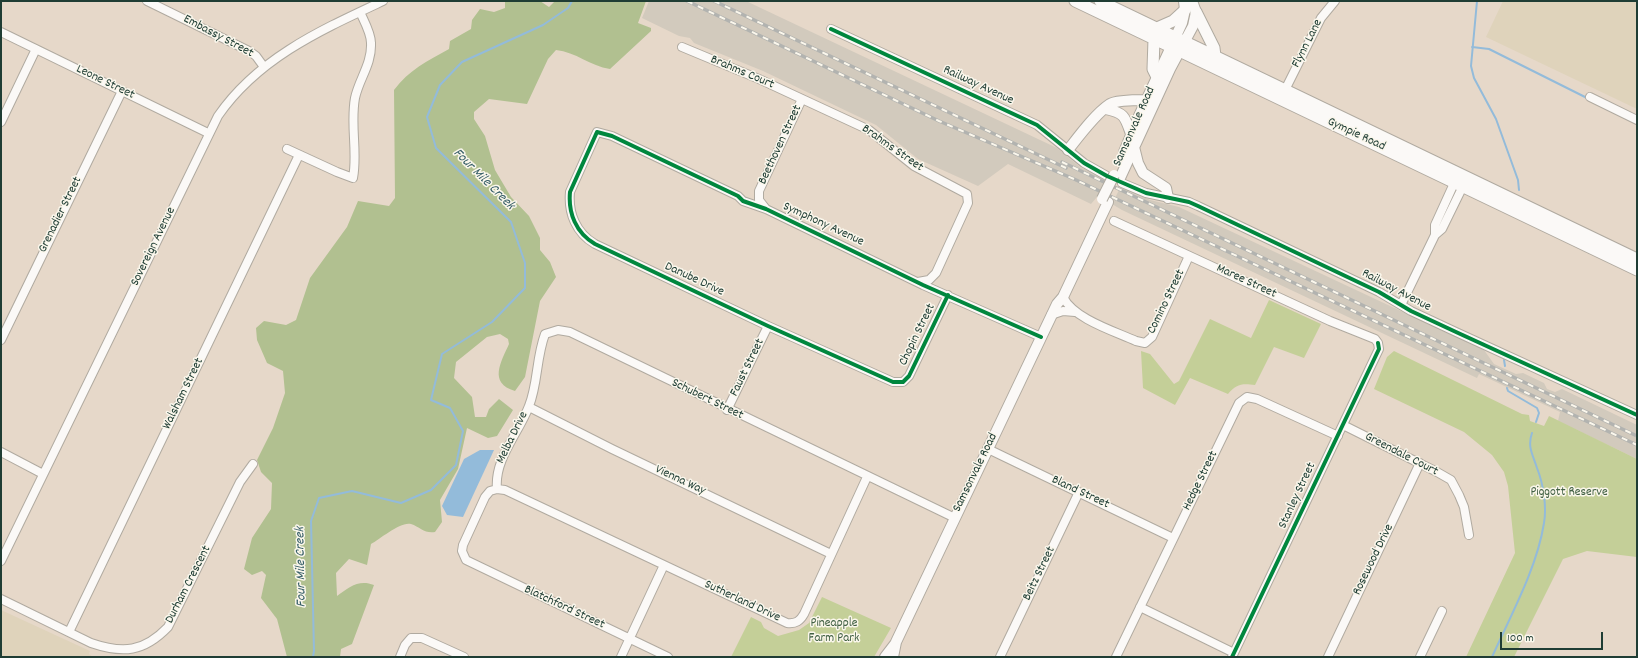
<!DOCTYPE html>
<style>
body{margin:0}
#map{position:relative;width:1638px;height:658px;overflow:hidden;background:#e6d8c9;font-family:Dekko,sans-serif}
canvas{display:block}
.frame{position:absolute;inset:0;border:2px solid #1f3d34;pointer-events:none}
.scale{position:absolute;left:1500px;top:632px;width:103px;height:18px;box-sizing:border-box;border:2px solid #1f3d34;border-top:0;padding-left:5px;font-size:12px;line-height:14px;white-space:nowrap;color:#1f3d34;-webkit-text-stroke:3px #fbf7ec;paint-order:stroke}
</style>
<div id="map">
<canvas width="1638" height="658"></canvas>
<div class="frame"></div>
<div class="scale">100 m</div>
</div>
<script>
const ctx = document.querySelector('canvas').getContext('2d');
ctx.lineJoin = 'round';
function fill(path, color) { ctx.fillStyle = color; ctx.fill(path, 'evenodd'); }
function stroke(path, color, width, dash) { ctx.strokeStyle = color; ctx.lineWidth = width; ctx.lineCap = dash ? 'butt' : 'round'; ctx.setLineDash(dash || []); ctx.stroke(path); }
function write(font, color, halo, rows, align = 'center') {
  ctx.font = font + ' Dekko,sans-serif'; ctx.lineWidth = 3; ctx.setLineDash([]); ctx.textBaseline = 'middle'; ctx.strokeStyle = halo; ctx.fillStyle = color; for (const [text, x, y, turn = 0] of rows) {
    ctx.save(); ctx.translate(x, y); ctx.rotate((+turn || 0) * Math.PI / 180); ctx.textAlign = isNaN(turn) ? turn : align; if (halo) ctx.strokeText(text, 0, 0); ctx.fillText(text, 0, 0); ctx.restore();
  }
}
const built = new Path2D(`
 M1503 1H1637V109L1486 37Z
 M1 610 90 651 89 654 93 657H1Z`);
const industrial = new Path2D(`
 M649 1H746L1057 148 1080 167 1105 179 1097 197 1091 204 1008 164 978 186 918 159 876 125 763 71 694 43 690 38 679 36 642 18Z
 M1121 186 1150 200 1179 207 1484 350 1494 364 1516 374 1523 373 1544 383 1547 389 1555 392 1562 389 1637 425V459L1558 421 1560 412 1479 374 1477 378 1122 210 1112 204Z`);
const green = new Path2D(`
 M1269 300 1321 324 1304 358 1274 347 1255 385C1242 383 1236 384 1228 394L1190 378 1175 405 1143 388 1141 351 1150 354 1174 384 1179 381 1210 319 1251 338Z
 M1394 351 1522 414 1529 415 1530 421 1544 426 1549 416 1637 459V557L1587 551 1563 559 1514 657H1466L1515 553 1508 486 1504 472 1492 455 1464 432 1374 389 1387 357Z
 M822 597 891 628 874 657H731L751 617 761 622 764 628 778 636 799 630 809 623Z`);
const forest = new Path2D(`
 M505 1H540L549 7 555 1H646L638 23 651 28V31L610 69C590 66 576 52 556 50L548 59 527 104 489 99 474 112V119L485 136 495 170 511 197 529 216 540 238V250L550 262 556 277 540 301 525 377 515 391C488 383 501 362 509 344L508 339 500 334 487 337 456 362 454 378 472 397 475 417H486L489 409 499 399 513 410 497 436 488 438 467 428 458 469 440 500 442 522 435 532C425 534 420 527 411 524 401 521 380 539 371 544L367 565 349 559 336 573 337 596C349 587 359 579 374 585L352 644 341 649 340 657H287L277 619 261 598 266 575 262 571 252 575 244 569 252 538 271 509 272 483 261 472 257 460 273 428 285 393 283 371 267 363 257 340 256 328 264 321 286 325 296 320 310 278 347 227 358 201 389 206 395 198 394 90C409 70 427 61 449 49L450 41 471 29 472 20 480 9 494 12 505 8Z`);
const water = new Path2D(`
 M480 450H494L463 517 447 515 442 506 464 459Z`);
const stream = new Path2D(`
 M1477 1 1471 66 1474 78 1496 119 1518 180 1519 190
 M1472 47 1489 49 1587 98
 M1504 360 1505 366
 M1507 388 1508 391 1537 408 1539 413 1536 422
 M313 657 314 651 311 521 319 498 352 491 401 503 431 490 456 465 463 431 450 408 431 400 442 354 492 322 525 288V263L511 222 436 148 427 117 440 85 462 62 543 25 568 8 572 1
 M1492 657C1511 615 1537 568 1544 523 1547 506 1543 483 1537 468 1533 455 1527 447 1532 433`);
const minor = new Path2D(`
 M147 1 249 51 256 56 264 67
 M831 29 1037 125 1084 163 1107 176
 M1 32 208 133
 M682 47 759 79 869 130 914 166 967 194 968 203 936 273 929 280 918 282
 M1285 90 1321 18 1335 1
 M1590 97 1637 120
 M1 122 36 49
 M287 149 337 172 353 178C358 152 350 125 355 98 359 79 372 64 371 43 371 33 364 21 360 12
 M1122 183 1146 193 1189 202 1198 206 1379 292 1411 311 1456 332 1637 415
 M766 209 759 200V191L802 99
 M1114 221 1330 321 1375 339 1378 343 1379 349 1232 657
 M1435 235V225L1456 179
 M948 295 909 376 903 382H893L768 326 595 244C576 233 568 213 570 192L597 132 612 136 738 196 743 201 766 209 923 285 1041 337
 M1063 297C1074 319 1114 331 1136 341L1145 343 1152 337 1189 256
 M1401 305 1435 235 1442 229 1465 182
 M1051 315 1063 311 1075 312
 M1 340 122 91
 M529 407 612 449 831 554
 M727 410 768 326
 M1343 425 1437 472 1451 480 1459 495 1464 507 1469 535
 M988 449 1173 538
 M1 452 43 474
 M497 489C494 459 519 433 529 406 538 384 536 358 545 334L558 330 570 332 955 518
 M1 561 218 116C258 58 321 30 383 1
 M1 599 91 643C123 654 144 652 168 627L240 482 253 464
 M1140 607 1234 653
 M69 632 299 155
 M400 657 405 645 411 638H422L464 657
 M621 657 664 565
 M668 657 466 560 462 551 463 545 485 497 490 491 497 489 505 490 787 623C796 624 800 621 804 614L867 477
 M1000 657 1079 492
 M1116 657 1239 403 1247 397 1257 399 1338 436
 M1328 657 1420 463
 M1420 657 1442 611`);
const major = new Path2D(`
 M1106 109C1125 113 1125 117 1131 134
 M1134 147 1138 163 1143 173 1166 188 1168 198
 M1068 150C1079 136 1095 114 1110 104 1117 100 1137 100 1146 100
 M1124 152 1139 116 1182 23 1185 10 1184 1
 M1120 178 1170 69 1193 26 1196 12 1192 1
 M885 657 895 644
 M893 657 896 642 1057 304 1063 297 1108 202`);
const highway = new Path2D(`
 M1075 1 1637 270
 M1100 1 1637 259
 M1196 12 1214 48 1215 56
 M1157 28 1173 21 1185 10
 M1154 39 1153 69 1157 77`);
const rail = new Path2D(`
 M687 1 939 121 1074 179 1637 445
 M714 1 1066 168
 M1062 162 1637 436`);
const majorBridge = new Path2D(`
 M1102 199 1114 175`);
const cycleway = new Path2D(`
 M831 29 1037 125 1084 163 1107 176 1146 193 1189 202 1198 206 1379 292 1411 311 1456 332 1637 415
 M948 295 909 376 903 382H893L768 326 595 244C576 233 568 213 570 192L597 132 612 136 738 196 743 201 766 209 923 285 1041 337
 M1232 657 1379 349 1378 343`);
const streetNames = [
 ["Embassy Street",218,37,28],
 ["Flynn Lane",1308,44,-63],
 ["Brahms Court",742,73,23],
 ["Leone Street",105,83,26],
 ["Railway Avenue",978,86,25],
 ["Samsonvale Road",1135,127,-66],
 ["Gympie Road",1356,135,25],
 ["Beethoven Street",781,145,-65],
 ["Brahms Street",892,149,35],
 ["Grenadier Street",61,215,-64],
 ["Symphony Avenue",823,225,25],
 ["Sovereign Avenue",154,247,-64],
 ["Danube Drive",694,280,25],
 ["Maree Street",1246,282,25],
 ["Railway Avenue",1396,291,28],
 ["Comino Street",1167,302,-64],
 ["Chopin Street",918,335,-64],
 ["Faust Street",748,368,-64],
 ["Walsham Street",184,394,-64],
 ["Schubert Street",707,400,26],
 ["Melba Drive",513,438,-64],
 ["Greendale Court",1401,455,27],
 ["Samsonvale Road",976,473,-64],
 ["Vienna Way",680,481,25],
 ["Hedge Street",1201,481,-64],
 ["Bland Street",1080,493,25],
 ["Stanley Street",1298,496,-65],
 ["Rosewood Drive",1374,560,-64],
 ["Beitz Street",1040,574,-64],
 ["Durham Crescent",189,585,-63],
 ["Sutherland Drive",742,602,25],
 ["Blatchford Street",564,608,25]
];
const parkNames = [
 ["Piggott Reserve",1569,493],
 ["Pineapple",834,624],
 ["Farm Park",834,639]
];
const waterNames = [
 ["Four Mile Creek",483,180,45],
 ["Four Mile Creek",302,567,-91]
];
fill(built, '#dfd3bb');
fill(industrial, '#d2cabd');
fill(green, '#c4cf98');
fill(forest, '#b1c090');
fill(water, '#93bbda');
stroke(stream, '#93bbda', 2);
stroke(minor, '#b0aaa0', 10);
stroke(major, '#b0aaa0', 12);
stroke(highway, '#b0aaa0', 13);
stroke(minor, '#fbf9f7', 8);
stroke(major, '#fbf9f7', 10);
stroke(highway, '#fbf9f7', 11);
stroke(rail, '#b2b3b0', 3.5);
stroke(rail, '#fbf7ec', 2, [6]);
stroke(majorBridge, '#b0aaa0', 12, []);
stroke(majorBridge, '#fbf9f7', 10);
stroke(cycleway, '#00873e', 4);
write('13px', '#1f3d34', '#fbf7ec', streetNames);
write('13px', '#416043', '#fbf7ec', parkNames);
write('italic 14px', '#375f68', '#fbf7ec', waterNames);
</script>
